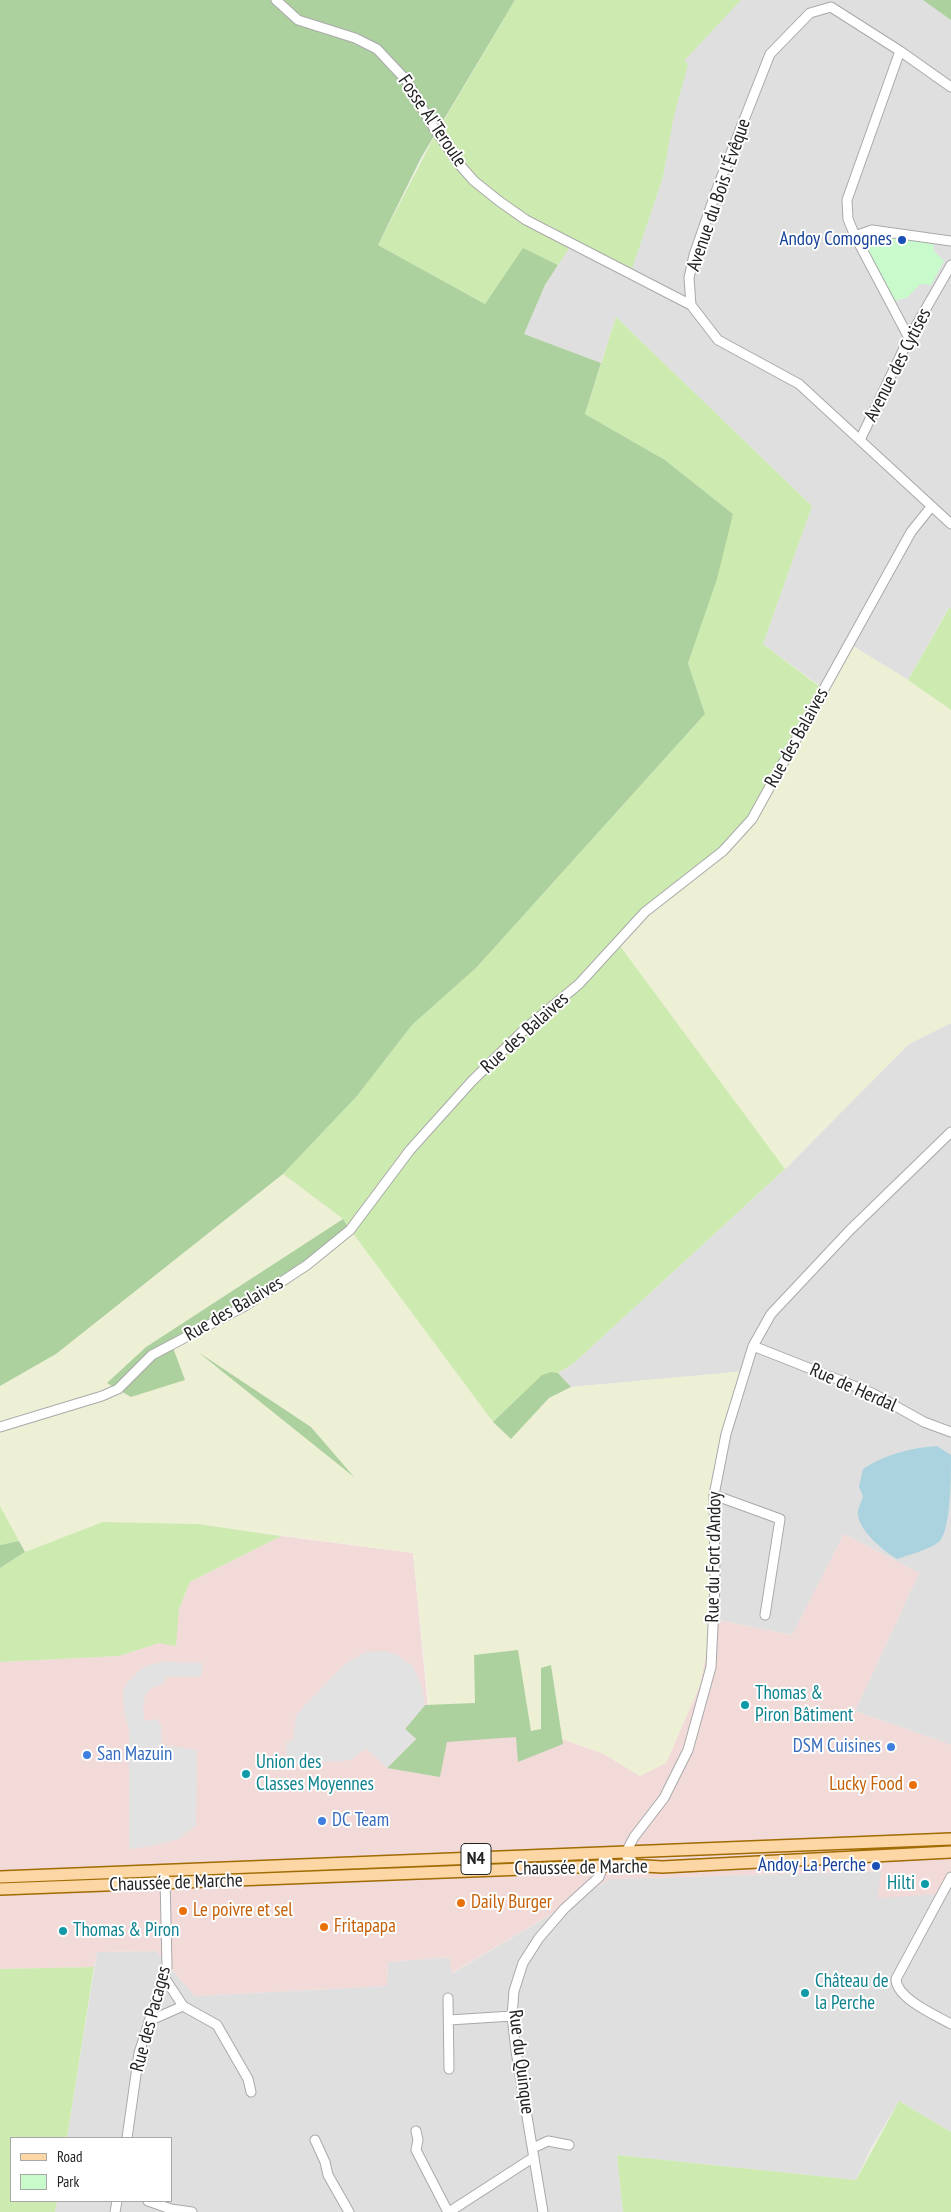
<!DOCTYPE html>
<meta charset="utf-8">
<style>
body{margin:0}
#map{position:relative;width:951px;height:2212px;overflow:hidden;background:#f2efe9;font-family:"PT Sans Narrow",sans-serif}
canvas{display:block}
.legend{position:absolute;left:10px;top:2137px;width:162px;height:65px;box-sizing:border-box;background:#fff;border:1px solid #a7a7a7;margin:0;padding:6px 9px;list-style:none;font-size:15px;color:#222}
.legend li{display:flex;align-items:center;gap:10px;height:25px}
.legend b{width:25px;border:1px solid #a7a7a7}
</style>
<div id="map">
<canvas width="951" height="2212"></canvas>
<ul class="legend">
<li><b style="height:6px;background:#fcd6a4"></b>Road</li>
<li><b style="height:14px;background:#c8facc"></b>Park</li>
</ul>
</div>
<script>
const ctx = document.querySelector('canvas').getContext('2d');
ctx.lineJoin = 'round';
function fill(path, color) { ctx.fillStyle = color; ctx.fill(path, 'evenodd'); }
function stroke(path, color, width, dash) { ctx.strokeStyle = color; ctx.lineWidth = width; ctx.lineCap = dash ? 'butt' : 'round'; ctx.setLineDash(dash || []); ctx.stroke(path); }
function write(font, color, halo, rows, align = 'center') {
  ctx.font = font + ' "PT Sans Narrow",sans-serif'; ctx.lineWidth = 4; ctx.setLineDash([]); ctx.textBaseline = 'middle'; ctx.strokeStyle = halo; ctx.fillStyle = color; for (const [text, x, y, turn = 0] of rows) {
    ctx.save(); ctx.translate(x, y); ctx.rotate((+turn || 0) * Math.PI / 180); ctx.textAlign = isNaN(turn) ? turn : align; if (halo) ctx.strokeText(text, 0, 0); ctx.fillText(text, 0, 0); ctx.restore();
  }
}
const residential = new Path2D(`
 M741 0H930L951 15V609H948L908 680 853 646 827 691 763 644 812 506 616 317 601 363 524 334 545 285 570 247 631 271 663 177 683 61Z
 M951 1023V1745L855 1711 919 1573 844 1534 792 1635 713 1619 714 1495 745 1372 571 1387 558 1373 574 1363 785 1169 909 1044Z
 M882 1871 879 1898 951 1877V2132L899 2101 870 2150 856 2180 617 2155 623 2212H55L57 2201H171V2138H67L97 1952 156 1951 195 1996 387 1986 388 1962 449 1957 453 1973 610 1879Z`);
const commercial = new Path2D(`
 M844 1534 919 1573 855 1711 951 1745V1877L940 1894 878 1898 881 1871 610 1879 452 1973 449 1957 388 1962 387 1986 195 1996 156 1951 97 1952 94 1967 0 1969V1662L119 1656 159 1643 175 1645 179 1609 190 1582 281 1536 413 1553 430 1730 562 1739 604 1754 640 1776 666 1763 700 1685 713 1619 792 1635Z`);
const farmland = new Path2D(`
 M853 646 908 680 951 710V1023L909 1044 785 1169 620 946 659 904 728 850Z
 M283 1174 343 1219 146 1347 107 1384 185 1380 171 1345 352 1232 493 1422 511 1438 549 1398 571 1387 745 1371 714 1495 713 1619 700 1685 666 1763 640 1776 604 1754 562 1739 551 1665 541 1669V1729L531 1732 475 1704 429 1705 413 1553 198 1524 104 1522 25 1552 0 1506V1386L56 1354ZM205 1357 311 1427 351 1474Z`);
const grass = new Path2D(`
 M515 0H741L684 61 688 64 673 120 663 177 631 272 528 217 473 175 439 129Z
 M434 137 464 176 491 200 570 247 558 265 523 249 485 304 378 245Z
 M616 317 812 506 763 644 819 686 748 817 720 849 644 910 578 981 478 1072 350 1230 343 1219 283 1174 357 1096 412 1025 476 968 705 714 688 663 733 514 665 460 585 414Z
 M949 608 951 609V710L908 680Z
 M620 946 785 1169 574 1363 558 1373 551 1372 542 1376 493 1422 352 1232 412 1152 474 1084 527 1033 581 987Z
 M0 1506 19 1541 0 1545Z
 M103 1522 198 1524 281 1536 190 1582 179 1609 176 1646 159 1643 119 1656 0 1662V1568L25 1552Z
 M94 1967 67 2138H11V2201H57L55 2212H0V1969Z
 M899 2101 951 2132V2212H623L617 2155 856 2180Z`);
const forest = new Path2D(`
 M0 0H515L421 158 378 245 485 304 523 248 558 265 545 285 524 334 601 363 585 414 665 460 733 514 717 579 688 663 705 714 476 968 412 1025 357 1096 283 1174 56 1354 0 1386Z
 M923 0H951V20Z
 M343 1219 350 1230 307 1265 172 1345 185 1380 131 1397 107 1383 146 1347Z
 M198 1352 311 1427 354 1477Z
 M551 1372 558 1373 571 1387 549 1398 511 1439 493 1422 542 1375Z
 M19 1541 25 1552 0 1568V1545Z
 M518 1650 531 1731 541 1729V1668L551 1665 563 1744 518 1762 516 1737 447 1742 440 1777 387 1768 416 1739 405 1729 425 1705 475 1703 474 1655Z`);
const park = new Path2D(`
 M872 234 933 243 934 251 944 261 931 285 920 284 908 297 895 301 859 238Z`);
const parking = new Path2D(`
 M385 1651 395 1654 412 1665 422 1687 425 1705 405 1729 416 1739 387 1768 366 1748 352 1759 342 1761 287 1765 286 1742 293 1740 296 1716 305 1705 346 1663 365 1652Z
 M164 1662 203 1663 201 1677H165L164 1684 153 1687 146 1694 143 1703 144 1721 156 1719 161 1725 162 1745 197 1750 196 1825 179 1839 152 1846 129 1849V1729L124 1712 123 1692 126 1684 140 1670 148 1665Z`);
const water = new Path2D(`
 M937 1446 951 1455C951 1476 951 1527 940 1541 929 1550 911 1554 897 1559 884 1551 860 1532 858 1515 857 1509 862 1502 863 1496L859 1487 863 1469C886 1454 910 1448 937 1446Z`);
const minor = new Path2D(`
 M276 0 298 20 355 38 377 49 407 81 430 122 459 164 474 181 499 201 526 220 691 305
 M900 51 847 200 848 219 855 236 909 338
 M951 87 900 51 831 7 810 13 770 54 718 186 694 255 689 278 691 305 718 340 799 384 951 524
 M855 236 872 230 951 241
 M860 440 909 338 951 265
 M753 1346 872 1393 924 1422 951 1432
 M0 1427 102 1396 118 1389 152 1355 245 1306 307 1265 350 1230 410 1150 472 1081 525 1029 579 984 645 912 723 851 752 819 911 532 931 507
 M714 1495 780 1519 765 1615
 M627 1857 626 1852 634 1837 664 1798 688 1750 711 1667 715 1585 714 1495 726 1434 753 1346 771 1314 850 1230 951 1132
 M951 1877 896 1979C896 1998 935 2015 951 2024
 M164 1977 183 2006 217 2025 248 2079 251 2092
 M448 1998 449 2069
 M449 2020 512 2016
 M149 2021 183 2006
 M416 2131 418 2140 416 2150 448 2212
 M127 2138 139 2053 167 1967 165 1878
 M315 2140 325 2162 328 2175 349 2212
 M533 2148 548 2141 569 2145
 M148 2201 171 2209 192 2212
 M115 2212 117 2201
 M449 2212 534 2157
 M543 2212 516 2051 512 2016 514 1991 523 1963 539 1938 564 1909 599 1877 605 1861`);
const major = new Path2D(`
 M0 1877 951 1839
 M0 1889 628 1865 662 1867 951 1852`);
const markers = [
 [902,240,5,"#1a4fb4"],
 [745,1705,5,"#0f9aa8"],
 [891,1747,5,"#3f7fe0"],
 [87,1755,5,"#3f7fe0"],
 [246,1774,5,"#0f9aa8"],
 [913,1785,5,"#e8710a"],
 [322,1821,5,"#3f7fe0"],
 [876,1866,5,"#1a4fb4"],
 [925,1884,5,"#0f9aa8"],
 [461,1903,5,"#e8710a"],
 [183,1911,5,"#e8710a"],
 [324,1927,5,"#e8710a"],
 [63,1931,5,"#0f9aa8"],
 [805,1993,5,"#0f9aa8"]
];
const shields = [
 [476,1859,30]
];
const shieldNames = [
 ["N4",476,1859]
];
const streetNames = [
 ["Fosse Al'Teroule",432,121,56],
 ["Avenue du Bois l'Évêque",719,195,-71],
 ["Avenue des Cytises",898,365,-63],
 ["Rue des Balaives",797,738,-61],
 ["Rue des Balaives",525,1033,-42],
 ["Rue des Balaives",234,1309,-30],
 ["Rue de Herdal",853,1388,24],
 ["Rue du Fort d'Andoy",714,1557,-89],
 ["Chaussée de Marche",581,1868,-1],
 ["Chaussée de Marche",176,1883,-2],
 ["Rue des Pacages",151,2019,-75],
 ["Rue du Quinque",521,2062,83]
];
const transitNames = [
 ["Andoy Comognes",892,240],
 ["Andoy La Perche",866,1866]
];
const cultureNames = [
 ["Thomas &",755,1694],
 ["Piron Bâtiment",755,1716],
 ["Union des",256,1763],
 ["Classes Moyennes",256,1785],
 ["Hilti",915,1884,"right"],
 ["Thomas & Piron",73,1931],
 ["Château de",815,1982],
 ["la Perche",815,2004]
];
const shopNames = [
 ["DSM Cuisines",881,1747,"right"],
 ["San Mazuin",97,1755],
 ["DC Team",332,1821]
];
const foodNames = [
 ["Lucky Food",903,1785,"right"],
 ["Daily Burger",471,1903],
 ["Le poivre et sel",193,1911],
 ["Fritapapa",334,1927]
];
fill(residential, '#e0dfdf');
fill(commercial, '#f2dad9');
fill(farmland, '#eef0d5');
fill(grass, '#cdebb0');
fill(forest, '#add19e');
fill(park, '#c8facc');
fill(parking, '#e2e2e2');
fill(water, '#aad3df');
stroke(minor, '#a9a9a9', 11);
stroke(major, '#a06b00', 14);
stroke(minor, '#fff', 9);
stroke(major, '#fcd6a4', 11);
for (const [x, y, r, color] of markers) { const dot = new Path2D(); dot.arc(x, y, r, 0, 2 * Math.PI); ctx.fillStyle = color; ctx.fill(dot); stroke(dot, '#fff', 2); }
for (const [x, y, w] of shields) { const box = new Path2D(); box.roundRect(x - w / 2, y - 15.5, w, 31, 4); ctx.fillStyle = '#fff'; ctx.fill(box); stroke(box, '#222', 1); }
write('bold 18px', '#222', null, shieldNames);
write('19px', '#222', '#fff', streetNames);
write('19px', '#164399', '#fff', transitNames, 'right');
write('19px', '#0d838f', '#fff', cultureNames, 'left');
write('19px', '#366cbe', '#fff', shopNames, 'left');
write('19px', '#c56008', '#fff', foodNames, 'left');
</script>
